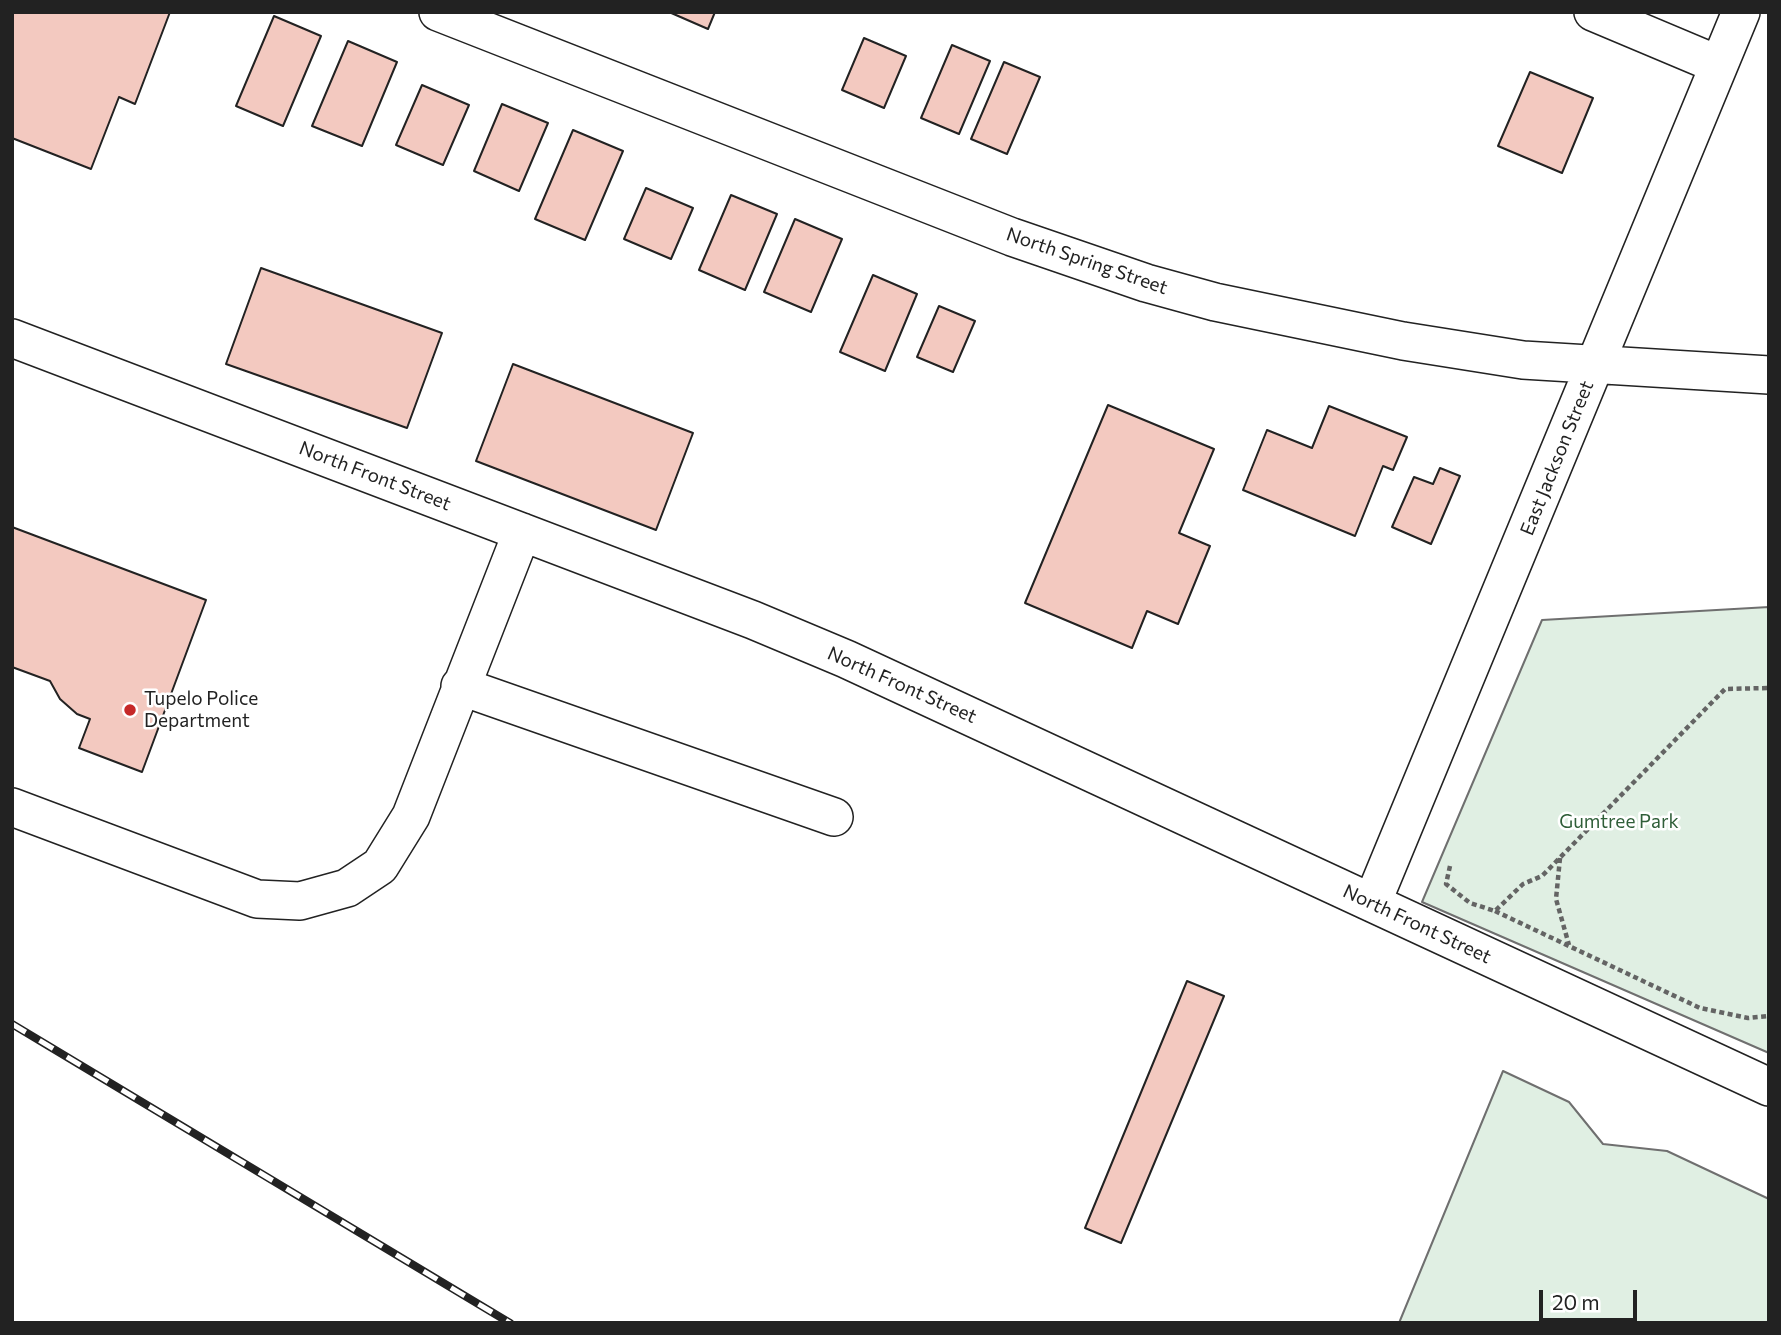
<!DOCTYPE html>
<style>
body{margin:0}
#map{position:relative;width:1781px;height:1335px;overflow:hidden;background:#fff;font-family:Commissioner,sans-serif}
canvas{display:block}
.frame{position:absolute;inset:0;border:14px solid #222;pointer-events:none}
.scale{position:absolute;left:1539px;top:1290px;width:98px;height:32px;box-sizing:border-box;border:4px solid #222;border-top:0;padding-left:9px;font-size:21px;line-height:24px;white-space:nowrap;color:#222;-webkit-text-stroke:5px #fff;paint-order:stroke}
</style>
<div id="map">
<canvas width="1781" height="1335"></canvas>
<div class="frame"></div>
<div class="scale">20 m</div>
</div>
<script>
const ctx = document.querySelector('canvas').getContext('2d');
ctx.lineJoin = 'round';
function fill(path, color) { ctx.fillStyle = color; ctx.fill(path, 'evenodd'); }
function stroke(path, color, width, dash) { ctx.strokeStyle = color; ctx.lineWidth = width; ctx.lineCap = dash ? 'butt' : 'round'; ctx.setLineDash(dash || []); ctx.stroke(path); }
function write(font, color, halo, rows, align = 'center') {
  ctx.font = font + ' Commissioner,sans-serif'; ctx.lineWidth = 5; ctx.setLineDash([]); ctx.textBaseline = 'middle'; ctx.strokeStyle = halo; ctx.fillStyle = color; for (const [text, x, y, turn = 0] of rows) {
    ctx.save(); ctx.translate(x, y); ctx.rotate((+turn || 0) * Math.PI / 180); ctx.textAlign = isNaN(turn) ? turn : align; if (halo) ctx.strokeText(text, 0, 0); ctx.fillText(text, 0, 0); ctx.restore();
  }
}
const green = new Path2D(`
 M1769 607V1053L1422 902 1542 620Z
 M1503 1071 1569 1102 1603 1144 1667 1151 1769 1199V1323H1399Z`);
const building = new Path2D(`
 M12 12H170L135 104 119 97 91 169 12 138Z
 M669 12H715L708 29Z
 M274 16 321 36 283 126 236 106Z
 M864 38 906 56 884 108 842 90Z
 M348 41 397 62 362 146 312 126Z
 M952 45 990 61 959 134 921 118Z
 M1004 62 1040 77 1007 154 971 139Z
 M1530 72 1593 98 1562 173 1498 146Z
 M422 85 469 105 443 165 396 145Z
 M502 104 548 123 519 191 474 171Z
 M573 130 623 151 585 240 535 219Z
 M646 188 693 208 671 259 624 239Z
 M731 195 777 214 745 290 699 270Z
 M795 219 842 239 811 312 764 292Z
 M261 268 442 333 407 428 226 364Z
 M873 275 917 294 885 371 840 352Z
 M939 306 975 321 953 372 917 357Z
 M513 364 693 433 656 530 476 461Z
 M1108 405 1214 449 1179 533 1210 546 1178 624 1147 611 1132 648 1025 603Z
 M1329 406 1407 437 1393 470 1383 466 1355 536 1243 490 1267 430 1312 448Z
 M1440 468 1460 476 1431 544 1392 527 1414 477 1433 484Z
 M12 527 206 600 142 772 79 748 90 719 77 714 60 699 50 681 12 667Z
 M1187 981 1224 996 1121 1243 1085 1228Z`);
const path = new Path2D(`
 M1560 858 1556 899 1569 945
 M1450 866 1446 884 1470 903 1495 911 1523 884 1542 876 1725 689 1769 688
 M1495 911 1700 1008 1748 1018 1769 1016`);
const minor = new Path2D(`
 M438 12 1012 237 1146 283 1215 302 1403 341 1523 360 1769 375
 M1593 12 1719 65
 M12 338 753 620 846 659 1769 1087
 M460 686 834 817
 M12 807 257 899 300 901 347 888 380 866 411 816 522 532
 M1372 903 1741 12`);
const rail = new Path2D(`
 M12 1024 510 1323`);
const markers = [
 [130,710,7,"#c62828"]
];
const streetNames = [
 ["North Spring Street",1087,261,19],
 ["East Jackson Street",1557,458,-68],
 ["North Front Street",375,476,21],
 ["North Front Street",902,685,24],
 ["North Front Street",1417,924,25]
];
const poiNames = [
 ["Tupelo Police",144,699],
 ["Department",144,721]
];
const parkNames = [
 ["Gumtree Park",1619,822]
];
fill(green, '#e0efe3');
stroke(green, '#6f6f6f', 2);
fill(building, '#f3c9c0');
stroke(building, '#222', 2);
stroke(minor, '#222', 40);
stroke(path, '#646464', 4.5, [5, 3.5]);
stroke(minor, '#fff', 37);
stroke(rail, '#222', 8);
stroke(rail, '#fff', 5, [16]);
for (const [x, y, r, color] of markers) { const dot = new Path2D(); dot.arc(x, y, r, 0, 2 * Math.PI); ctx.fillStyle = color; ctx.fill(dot); stroke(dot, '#fff', 2.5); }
write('19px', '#222', '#fff', streetNames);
write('19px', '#222', '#fff', poiNames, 'left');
write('19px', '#2f5e38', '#fff', parkNames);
</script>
